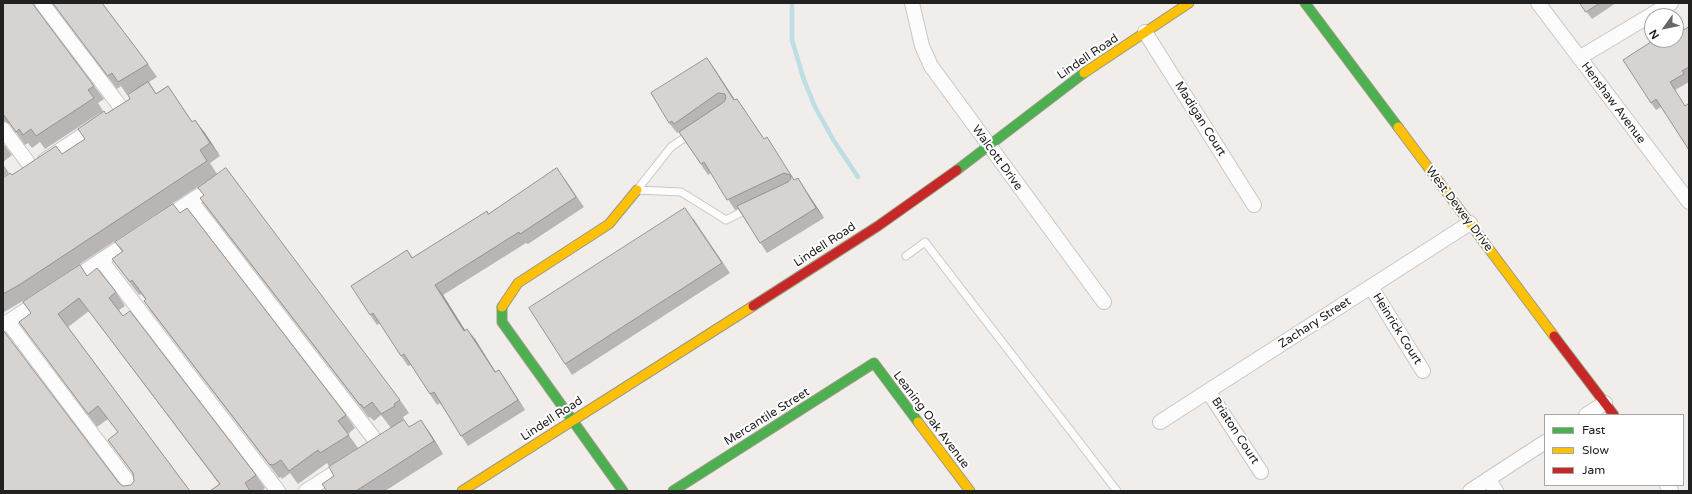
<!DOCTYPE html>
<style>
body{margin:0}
#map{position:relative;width:1692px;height:494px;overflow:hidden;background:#f0edea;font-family:"Varela Round",sans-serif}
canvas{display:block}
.frame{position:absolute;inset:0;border:4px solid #212121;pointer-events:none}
.legend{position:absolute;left:1544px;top:414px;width:140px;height:72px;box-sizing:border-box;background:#fff;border:1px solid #a6a6a6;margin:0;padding:5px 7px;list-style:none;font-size:12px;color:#212121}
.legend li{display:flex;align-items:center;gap:8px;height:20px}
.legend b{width:20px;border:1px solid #a6a6a6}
.north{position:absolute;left:1644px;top:8px;width:40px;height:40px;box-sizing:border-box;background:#fff;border:1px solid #a6a6a6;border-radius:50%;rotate:237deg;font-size:11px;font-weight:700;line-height:16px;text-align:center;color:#212121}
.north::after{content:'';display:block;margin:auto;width:14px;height:18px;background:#696867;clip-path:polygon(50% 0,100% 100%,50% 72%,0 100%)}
</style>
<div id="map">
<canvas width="1692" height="494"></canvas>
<div class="frame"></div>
<ul class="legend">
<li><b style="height:5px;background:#4caf50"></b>Fast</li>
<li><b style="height:5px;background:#ffc107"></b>Slow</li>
<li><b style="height:5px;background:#c62828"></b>Jam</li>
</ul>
<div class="north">N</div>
</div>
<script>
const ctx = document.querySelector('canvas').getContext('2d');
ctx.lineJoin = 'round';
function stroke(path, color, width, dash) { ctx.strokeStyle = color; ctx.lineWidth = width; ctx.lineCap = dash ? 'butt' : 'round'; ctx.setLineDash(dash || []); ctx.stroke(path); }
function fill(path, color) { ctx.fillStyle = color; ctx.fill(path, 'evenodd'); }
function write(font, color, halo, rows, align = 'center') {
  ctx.font = font + ' "Varela Round",sans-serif'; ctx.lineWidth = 4; ctx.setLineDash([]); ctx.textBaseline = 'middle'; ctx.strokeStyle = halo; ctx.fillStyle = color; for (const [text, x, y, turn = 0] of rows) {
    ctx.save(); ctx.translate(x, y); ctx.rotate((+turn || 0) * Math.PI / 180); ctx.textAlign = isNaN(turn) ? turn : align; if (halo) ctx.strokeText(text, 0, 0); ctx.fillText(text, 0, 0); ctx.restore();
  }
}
const stream = new Path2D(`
 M792 3V40L804 80 815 107 834 141 858 177`);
const lane = new Path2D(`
 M637 190 681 192 726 220 748 209
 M637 190 671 147 690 134
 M906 256 925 242 1117 491`);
const street = new Path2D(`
 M42 3 122 109
 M912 3 922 46 931 66 1104 302
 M1538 3 1689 202
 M1145 32 1254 205
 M1579 58 1671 3
 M3 129 32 168
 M44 161 98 125
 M191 201 379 445
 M162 220 218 183
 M101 260 278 491
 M68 282 135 238
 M1371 287 1423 371
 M8 322 135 491
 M3 325 43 299
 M1208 391 1261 472
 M1586 415 1605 403
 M1160 422 1470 223
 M1488 479 1496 491
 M1667 485 1671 491
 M306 491 350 463
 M1470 491 1545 442`);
const fast = new Path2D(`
 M1305 3 1398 127
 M957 170 1084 73
 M502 307V322L623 491
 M673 491 874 363 918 422`);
const slow = new Path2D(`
 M1084 73 1189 3
 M1398 127 1554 336
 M502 307 518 283 609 224 637 190
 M918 422 970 491
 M462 491 753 306`);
const jam = new Path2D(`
 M753 306 878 226 957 170
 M1554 336 1614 415`);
const wall = new Path2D(`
 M3 3 35 7 104 99 98 103 103 111 45 149 40 142 32 148 28 143 25 145 10 124 3 121Z
 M53 3H102L148 64 157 77 149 82 156 93 168 86 192 122 205 133 220 156 210 163 217 174 28 298 4 312 3 310V178L62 154 85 139 106 114 130 99 144 85 127 95 121 86 117 89Z
 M1580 3H1616L1592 19Z
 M1689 27V78L1688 79 1689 82 1675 90 1689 150 1661 107 1656 110 1651 103 1665 43Z
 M714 68 735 100 764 139 767 137 794 180 805 189 824 218 767 253 738 209 735 210 711 173 708 175 679 132 677 133 669 123Z
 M3 143 12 155 3 162Z
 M3 164 9 173 3 177Z
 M565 179 584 207 528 244 526 243 443 295 465 331 475 339 496 372 499 370 525 410 468 446 440 403 437 405 411 365 408 366 401 356 380 323 377 325 370 315 407 250 413 258 488 214Z
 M200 198 400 400 409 413 403 417 404 419 391 428 381 415 374 421 370 417 369 418 209 211Z
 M180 213 346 415 355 428 348 434 358 448 329 466 327 463 298 484 290 473 282 479 281 477 279 478 153 314 144 301 146 300 141 294 139 295 112 259 122 252 115 242Z
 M693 218 730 273 572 375 565 364Z
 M87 276 116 292 125 306 119 310 123 316 256 475 265 488 262 491H210L219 484 89 311 68 327 190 491H3L119 483 123 486 131 485 134 481 133 474 108 440 118 432 108 419 97 427 19 322 31 313 23 302Z
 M409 427 430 433 443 454 385 491H327Z`);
const shadedWall = new Path2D(`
 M707 58 714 68 742 111 734 100Z
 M168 86 177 99 201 135 192 122Z
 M195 120 205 133 220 156 210 143Z
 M798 178 805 189 824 218 816 208Z
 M435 285 443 295 472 341 464 331Z
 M467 329 475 339 502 383 495 372Z
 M499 370 506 380 525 410 518 400Z
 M421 420 430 433 443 454 434 441Z`);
const building = new Path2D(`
 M3 3H32L94 86 88 90 94 98 36 136 31 129 23 135 19 129 16 132 3 114Z
 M53 3H102L148 64 118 82 112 73 108 76Z
 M1580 3H1600L1586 12Z
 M1689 27V67L1682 71 1684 74 1670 82 1685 106 1689 103V150L1656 99 1651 103 1623 60 1654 40H1663L1665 43 1669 40H1676V35Z
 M707 58 734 100 737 99 764 139 767 137 794 180 798 178 816 208 760 243 737 206 788 182 791 178 790 175 784 173 727 200 704 162 701 164 679 132 724 102 726 98 725 94 718 93 674 124 672 121 669 123 651 93Z
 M148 82 156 94 168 86 192 122 195 120 210 143 200 150 207 161 19 285 3 294V178L10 173 12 175 56 146 62 154 85 139 78 129 104 111 106 114 130 99 128 95Z
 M226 168 400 400 394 404 395 406 381 414 372 402 364 408 361 404 360 405 200 198 204 195 198 188Z
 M557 168 576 197 520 234 519 232 435 285 464 331 467 329 495 372 499 370 518 400 461 436 434 392 430 394 404 354 401 356 373 313 370 315 351 286 407 250 412 258 487 211 488 214Z
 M173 204 180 213 187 208 346 415 338 421 349 435 320 453 318 450 289 471 281 460 273 465 271 464 270 465 144 301 146 299 132 280 130 282 112 259 123 251 115 242Z
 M685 208 722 263 565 364 529 308Z
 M80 265 87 276 97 268 116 292 109 298 123 316 130 311 256 475 245 483 250 491H210L220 484 79 298 58 314 190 491H3V330L119 483 123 486 131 485 134 481 133 473 108 440 118 432 98 406 88 414 19 322 31 313 23 302Z
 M404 420 409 427 421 420 434 441 356 491H327L322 484 334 476 329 467Z`);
const streetNames = [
 ["Lindell Road",1088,57,-34],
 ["Henshaw Avenue",1613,103,53],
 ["Madigan Court",1200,119,58],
 ["Walcott Drive",997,158,54],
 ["West Dewey Drive",1459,209,53],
 ["Lindell Road",825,245,-33],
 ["Zachary Street",1315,323,-33],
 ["Heinrick Court",1397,329,58],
 ["Mercantile Street",767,417,-32],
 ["Lindell Road",552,419,-33],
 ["Leaning Oak Avenue",931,420,53],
 ["Briaton Court",1235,431,57]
];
stroke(stream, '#bcdee4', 4.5);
stroke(lane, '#c8c7c6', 9);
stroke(street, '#c8c7c6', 16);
stroke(fast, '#9b9a80', 11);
stroke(slow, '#9b9a80', 11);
stroke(jam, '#9b9a80', 11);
stroke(lane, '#fdfcfc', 7);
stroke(street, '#fdfcfc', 14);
stroke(fast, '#4caf50', 9);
stroke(slow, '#ffc107', 9);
stroke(jam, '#c62828', 9);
fill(wall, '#b8b5b4');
fill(shadedWall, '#969492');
fill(building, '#d6d3d1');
stroke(building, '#969492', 1);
write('12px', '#212121', '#fff', streetNames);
</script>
